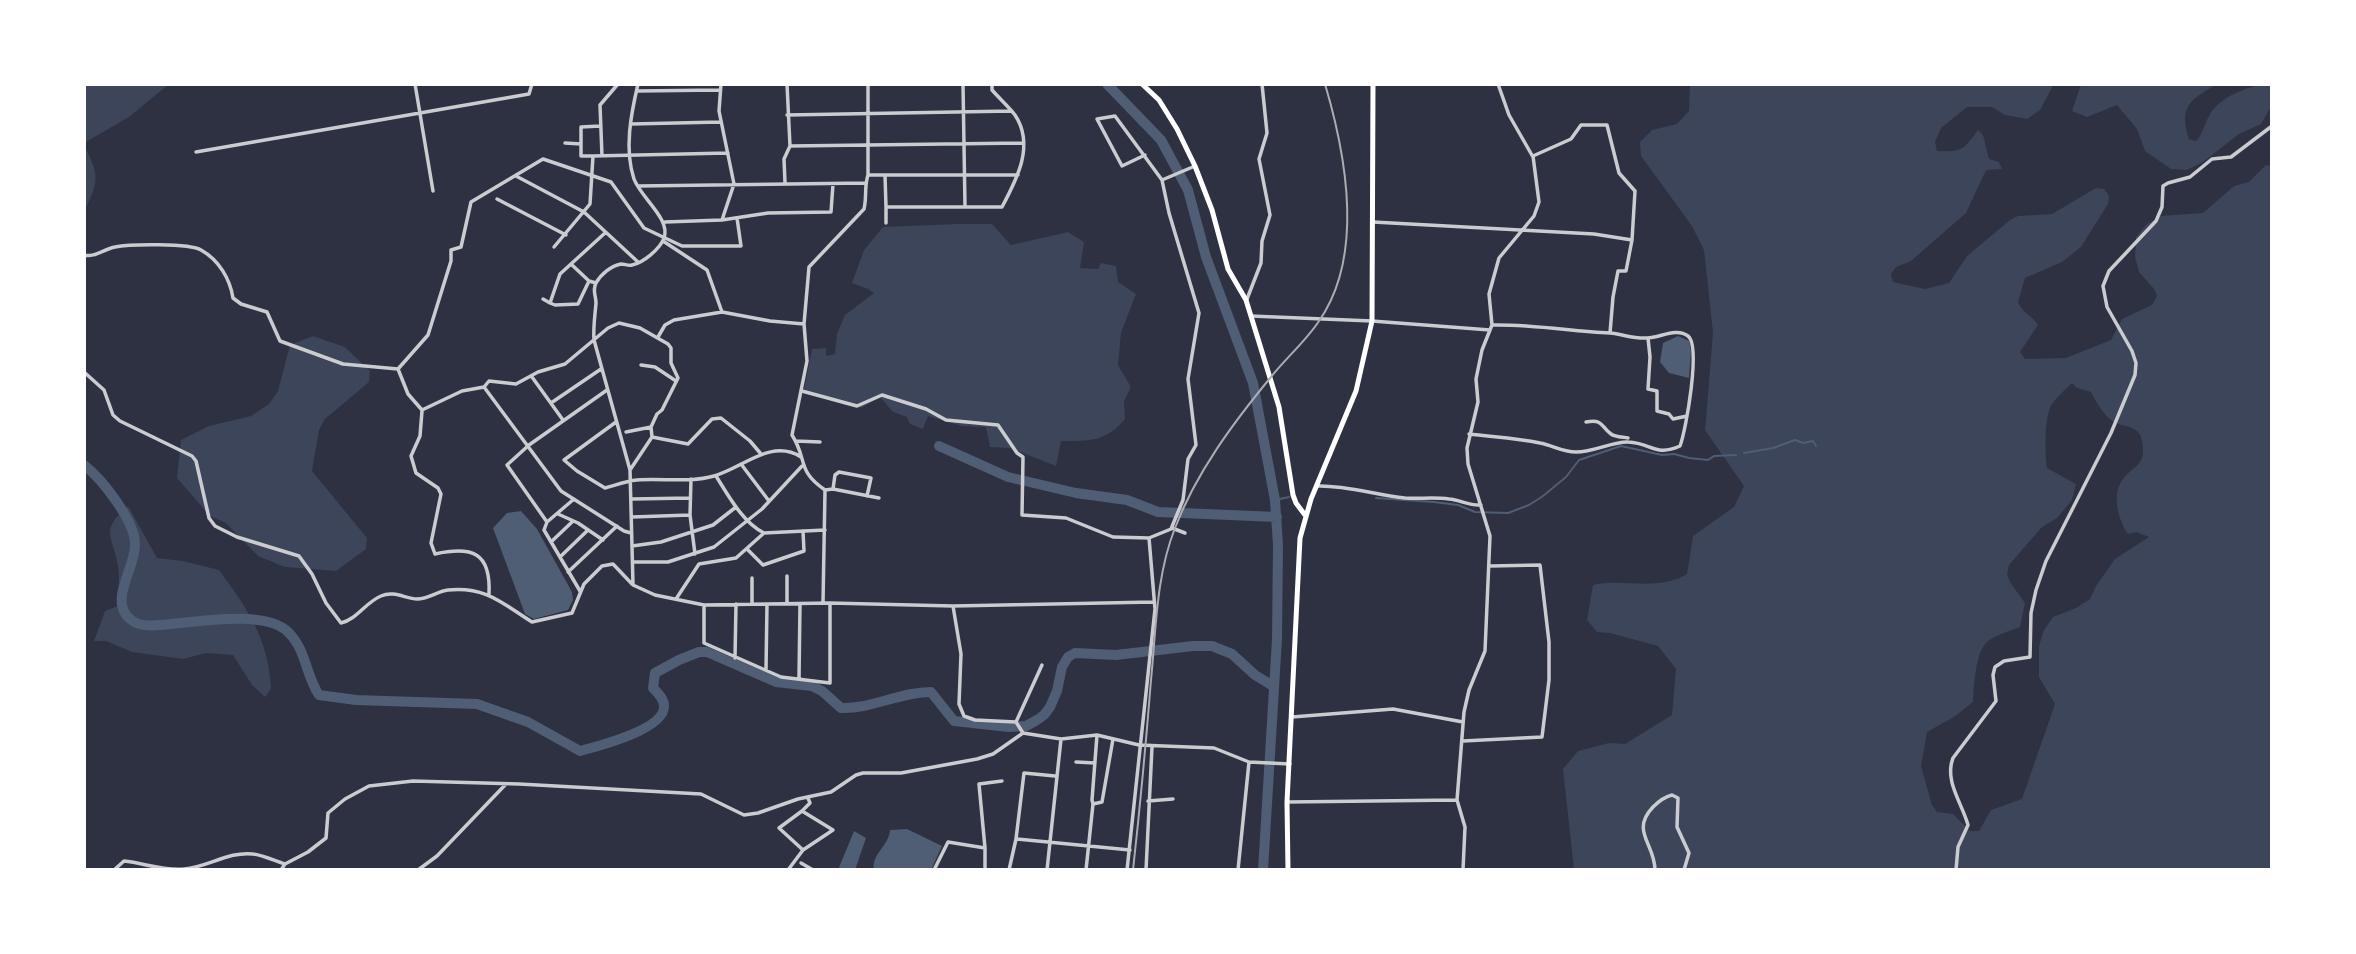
<!DOCTYPE html>
<style>
body{margin:0}
#map{position:relative;width:2356px;height:954px;overflow:hidden;background:#2d3142;font-family:"Open Sans",sans-serif}
canvas{display:block}
.frame{position:absolute;inset:0;border:86px solid #fff;pointer-events:none}
</style>
<div id="map">
<canvas width="2356" height="954"></canvas>
<div class="frame"></div>
</div>
<script>
const ctx = document.querySelector('canvas').getContext('2d');
ctx.lineJoin = 'round';
function fill(path, color) { ctx.fillStyle = color; ctx.fill(path, 'evenodd'); }
function stroke(path, color, width, dash) { ctx.strokeStyle = color; ctx.lineWidth = width; ctx.lineCap = dash ? 'butt' : 'round'; ctx.setLineDash(dash || []); ctx.stroke(path); }
const green = new Path2D(`
 M84 84H169L129 117 84 143Z
 M1690 84H2054L2040 110 2027 119 2005 115 1992 107H1967L1941 128 1935 142 1937 151C1963 152 1963 150 1978 130L1983 135 1989 159 1999 162 2002 169 1986 170 1966 213 1911 261 1896 267 1891 274 1893 282 1925 289 1949 283 1967 256 2010 220 2018 216 2052 214 2096 188 2104 189 2109 196 2108 204 2081 247 2062 262 2025 278 2018 302C2022 313 2032 315 2038 325L2020 352 2025 359 2066 358 2111 340 2122 319 2152 305 2157 296 2154 289 2139 272 2135 257 2136 237 2147 224 2161 216 2203 213 2234 186 2249 182 2266 165 2272 166V870H1574L1563 769 1578 751 1609 743 1625 744 1672 715 1676 669 1658 646 1610 633 1597 632 1587 620 1593 585C1624 578 1657 592 1687 574L1693 536 1734 507 1744 486 1705 430 1713 333 1704 250 1692 226 1641 156 1640 142 1652 130 1677 124 1689 111ZM2072 383 2077 388 2091 392C2097 403 2103 415 2114 422 2123 427 2138 426 2141 437 2149 468 2132 464 2121 482 2112 496 2119 522 2128 534L2136 532 2149 537 2115 559 2096 586 2090 599 2076 608 2053 617 2044 630 2039 646V677L2055 704 2022 799 1991 810 1979 831H1970L1953 814 1937 812 1932 805 1921 766 1927 732 1954 717 1973 702C1974 687 1975 651 1988 641 1996 635 2010 631 2020 627L2025 603 2010 582 2007 574 2009 565 2042 527 2057 518 2072 500 2076 484 2047 468C2045 454 2044 416 2052 404 2057 397 2065 390 2072 383Z
 M2081 84H2217C2191 100 2178 105 2189 139L2196 141C2203 134 2204 125 2209 116 2218 97 2251 84 2272 84V105L2261 124 2239 134 2203 162 2187 170 2171 169 2145 151 2137 129 2117 105 2087 117 2072 111Z
 M84 145C99 175 100 181 84 211Z
 M957 224H992L1011 245 1068 232 1084 242 1080 268 1098 269 1101 263 1116 266 1118 282 1136 294 1121 333 1118 365 1131 387 1124 401 1125 419C1106 442 1089 441 1061 441L1056 466 1010 448 990 447 986 427 962 426 928 416 923 429 910 424 907 417 893 412 880 397 861 408 804 389 812 349 826 348V356L835 354 837 334 845 315 874 293 868 289 852 283 864 250 883 227Z
 M313 336 345 347 370 371 369 382 325 419 319 430 312 471 367 538 366 549 336 571 285 567 258 556 226 523 210 516 177 478 181 440 209 426 251 416 269 404 278 391 290 345Z
 M128 506 157 558 183 561 219 570C247 608 269 639 271 689L265 697 252 685 233 655 206 653 183 659 132 652 106 641H94L105 611 118 606C118 593 120 579 118 566 113 535 99 531 128 506Z`);
const water = new Path2D(`
 M1678 336 1689 341 1691 351 1689 378 1669 373 1660 362 1663 343Z
 M521 511 537 529 572 592 573 600 568 610 534 619 525 614 493 528 507 513Z
 M907 829 942 846 931 870H874C871 854 889 846 890 830Z
 M854 831 866 838 855 870H838Z`);
const stream = new Path2D(`
 M1744 453 1773 448 1795 440 1803 443 1813 441 1816 446
 M1376 498 1434 502 1458 505 1475 512 1508 513 1529 505 1543 496 1566 477 1579 460 1621 446 1662 455 1674 454 1689 458 1708 460 1714 456 1736 455
 M1275 500 1289 497`);
const river = new Path2D(`
 M1107 84 1161 140 1188 190 1206 257 1253 383 1275 500 1278 545 1277 639 1263 870
 M939 446 1008 477 1076 493 1127 500 1158 512 1277 517
 M84 465C102 479 135 521 135 544 136 568 108 600 130 619 137 626 150 626 160 625 193 623 266 608 289 633 306 650 306 676 319 695L356 700 477 704 528 722 580 751C599 746 665 729 664 706 664 699 658 693 653 688L655 673 679 660 699 652H707L776 682 812 686 822 691 841 708C872 709 900 692 931 692L954 721 1009 727 1026 726 1037 720 1044 715 1050 707 1057 691 1062 667 1068 657 1075 653 1116 655 1193 646H1212L1232 654 1255 675 1273 686`);
const minor = new Path2D(`
 M415 84 433 191
 M638 84C631 114 624 149 634 179 641 198 671 219 664 238 660 249 643 263 632 265 628 266 625 264 621 264 611 266 601 274 596 283 592 291 596 295 596 303 595 316 593 327 594 340L630 470 633 585 655 595 704 605 830 603 953 606 1154 602
 M963 84 965 207
 M1498 84 1509 115 1533 157
 M637 91 720 90
 M787 115 1012 111
 M631 124 721 122
 M565 143 581 144
 M790 146 1023 143
 M196 152 529 94 532 84
 M593 156H581V127L600 126
 M602 156 600 105 618 84
 M868 175H1018
 M885 175 886 207H1002C1017 179 1035 145 1015 115 1008 106 999 98 992 90V84
 M516 176 584 212 638 262
 M1162 180 1195 166
 M785 183 784 159 790 146 787 84
 M638 186 865 183
 M497 199 566 235
 M722 220 768 213 831 212 833 184
 M665 222 722 220 734 184 719 111 721 84
 M1373 222 1594 234 1632 240
 M886 223V207
 M663 241 707 270 722 312
 M554 247 590 204 593 156 728 153
 M84 255C94 258 104 249 115 247 129 244 190 243 201 250 219 260 230 279 233 298L241 304 267 312 280 341 343 364 398 369
 M571 264 589 281 596 283
 M589 281 578 304 555 305 550 303 560 274 605 233
 M543 299 550 303
 M1247 299 1261 263 1262 241 1270 215 1259 159 1267 133 1262 84
 M1251 316 1372 321 1490 330
 M658 337 665 325 674 320 722 312 770 321 804 324
 M1648 338 1650 357 1648 389 1657 391V411L1669 414 1673 419 1687 416
 M641 365 655 367 676 381
 M398 369 428 335 451 261V250L461 247 471 202 543 159 611 182 644 228 682 246H741L737 218
 M398 369 408 394 422 410
 M84 372 104 390 113 415 120 421 192 456 196 461 209 518 215 526 237 537 299 556 312 574 326 603 341 623C356 620 366 602 381 596 394 590 406 599 417 599 428 599 438 591 448 590 486 586 503 604 532 622L572 613 584 584 602 566 613 564 632 584
 M532 377 563 420
 M484 387 561 491 624 531 631 533
 M802 391 857 406 882 395 926 409 946 420 998 425 1017 453 1023 457 1022 515 1066 518 1113 537 1149 538
 M551 403 601 369
 M422 410 462 391 484 387 489 381 516 384 538 372 565 364 608 328 619 323 640 328 668 344 671 348V363L678 378 662 410 657 414 651 427 652 437 630 470
 M422 411 420 436 411 456 416 473 438 488 441 494 431 543 435 554C472 546 491 552 489 594
 M616 422 564 460 577 471 605 488C616 485 626 481 637 480 662 478 690 483 714 476 743 468 771 438 801 457
 M1586 422C1604 419 1600 426 1611 434 1615 437 1623 437 1628 438
 M626 432 651 427
 M1469 434C1493 437 1516 438 1540 443 1552 445 1562 452 1576 452 1594 452 1614 441 1628 442 1652 443 1655 457 1680 446 1686 430 1701 346 1688 336 1676 327 1660 338 1647 338 1634 339 1622 334 1610 333 1570 331 1531 324 1492 325
 M652 437 688 444 712 419 721 418 750 441 761 454
 M796 441 820 442
 M741 464 769 501
 M716 476C728 495 743 523 764 533L825 530
 M691 479 690 515 695 554
 M1317 486C1346 485 1375 495 1405 498 1420 499 1434 497 1449 499 1461 500 1469 506 1481 505
 M833 489 835 475 839 472 871 478 867 496
 M825 490 833 489 879 498
 M574 499 547 522 544 530 580 591
 M632 499 690 498
 M558 514 578 523 603 540
 M632 517 690 515
 M547 522 507 465 529 445 607 390
 M1172 528 1185 533
 M551 542 572 522
 M632 546 661 542 713 525 736 507
 M747 549 763 565 804 551 803 531
 M560 557 588 530
 M633 562H668L714 547 762 509 802 466
 M568 572 617 526
 M752 578V604
 M676 599 699 564 736 558 764 533
 M823 603 825 490C796 470 808 460 792 435L807 361 804 324 809 267 864 209C867 197 864 187 868 175V84
 M787 604V576
 M704 605V643L781 677 830 683V603
 M953 606 961 654 959 704 964 716 975 720 1016 722
 M735 658 736 604
 M1042 665 1016 722 1023 733 1061 739 1097 735 1139 745 1214 748 1249 762 1290 764
 M766 670 767 604
 M799 679 800 604
 M1292 717 1393 709 1463 722
 M1463 741 1542 737 1549 680V642L1540 565 1490 566
 M1076 762 1095 763
 M1148 801 1173 799
 M1287 802 1457 800
 M1093 804 1102 802 1113 739
 M802 811 779 828 803 850
 M1017 839 1130 850
 M985 848 979 784 1002 781
 M801 863 813 870
 M114 870 124 861C144 863 163 871 184 869 208 867 229 851 253 854 263 855 275 861 285 864
 M281 870 285 864 308 852 326 838 328 813 345 799 369 786 413 781 519 784 701 794 744 815 758 813 798 799 831 792 856 775 863 773H901L977 759 993 754 1023 733
 M418 870 437 856 506 784
 M788 870 803 850 833 830 802 811 810 803 808 798
 M934 870 948 842 985 848V870
 M1009 870 1016 839 1024 773 1055 776
 M1047 870 1061 739
 M1086 870 1093 804 1092 800 1097 735
 M1127 870 1155 609 1149 538 1171 529 1183 500 1188 459 1196 445 1188 379 1199 313 1169 213 1162 180 1115 116 1097 119 1122 166 1145 155
 M1146 870 1152 747
 M1238 870 1249 762
 M1463 870 1465 827 1457 800 1464 712 1469 690 1485 651 1490 536 1468 464 1467 448 1478 402 1476 379 1482 350 1492 325 1489 294 1499 258 1534 216 1539 202 1533 156 1571 139 1581 125H1607L1619 173 1635 191 1632 240 1626 271H1618L1613 297 1610 333
 M1655 870C1655 844 1630 831 1653 807 1659 801 1664 797 1672 795L1678 798 1677 827 1689 853 1684 870
 M1956 870 1958 847 1968 825C1962 803 1944 781 1953 758L1996 701 1993 675 1995 667 2004 661 2030 657 2031 613 2036 590 2046 561 2111 433 2135 375 2136 363 2132 351 2107 307 2103 286 2109 271 2156 221 2162 207 2163 186 2168 183 2190 177 2212 159 2231 157 2272 126`);
const trunk = new Path2D(`
 M1142 84 1159 100 1177 129 1195 166 1212 210 1228 269 1246 300 1279 407 1293 495 1296 503 1305 515
 M1288 870 1287 802 1300 538 1311 499 1356 391 1372 321 1373 84`);
const rail = new Path2D(`
 M1133 870C1140 807 1146 743 1151 680 1156 630 1156 576 1175 528 1196 473 1233 423 1271 377 1286 358 1306 341 1319 321 1365 255 1346 155 1325 84`);
fill(green, '#3c4559');
fill(water, '#4f5d75');
stroke(stream, '#4f5d75', 2);
stroke(river, '#4f5d75', 10);
stroke(minor, '#caccd0', 3.5);
stroke(trunk, '#fff', 5);
stroke(rail, '#abadb3', 2);
</script>
